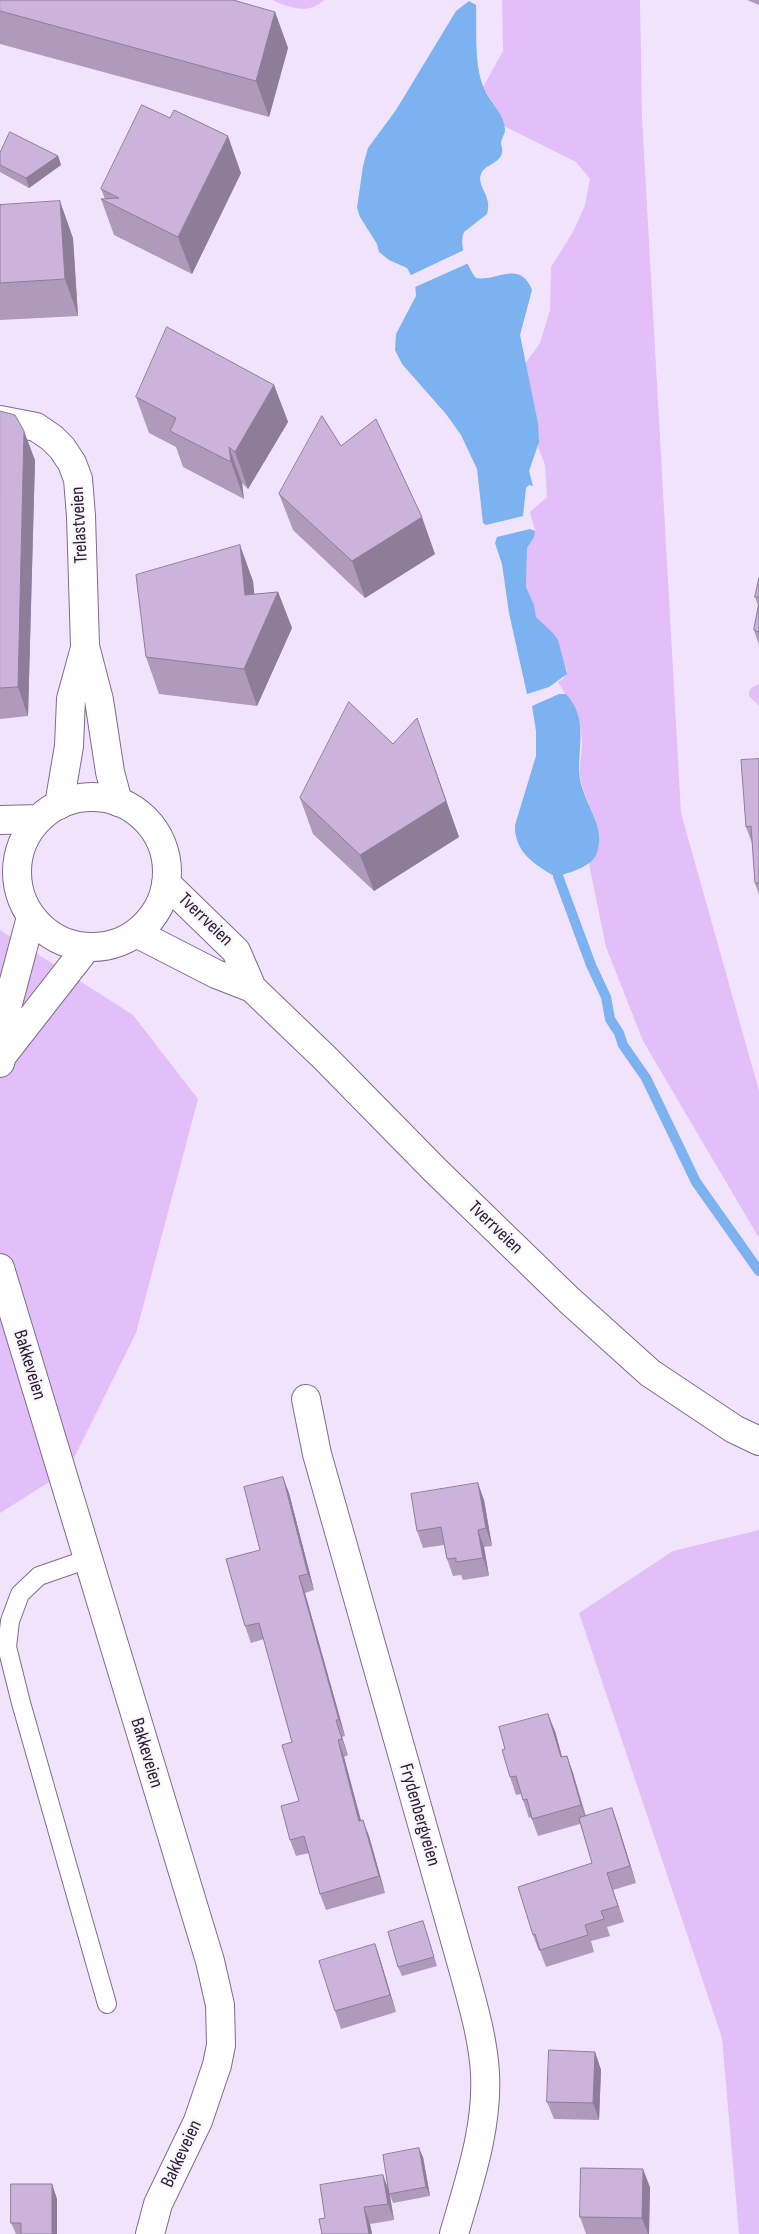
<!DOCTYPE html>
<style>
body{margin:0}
canvas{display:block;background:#f2e3fc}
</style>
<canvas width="759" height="2234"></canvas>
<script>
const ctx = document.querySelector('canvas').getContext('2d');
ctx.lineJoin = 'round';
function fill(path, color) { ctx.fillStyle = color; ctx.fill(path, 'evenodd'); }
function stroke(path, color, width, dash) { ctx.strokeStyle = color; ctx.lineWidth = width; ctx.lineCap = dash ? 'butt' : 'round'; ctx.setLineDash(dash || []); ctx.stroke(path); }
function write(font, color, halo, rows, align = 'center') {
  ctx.font = font + ' "Sofia Sans Condensed",sans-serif'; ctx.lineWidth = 4.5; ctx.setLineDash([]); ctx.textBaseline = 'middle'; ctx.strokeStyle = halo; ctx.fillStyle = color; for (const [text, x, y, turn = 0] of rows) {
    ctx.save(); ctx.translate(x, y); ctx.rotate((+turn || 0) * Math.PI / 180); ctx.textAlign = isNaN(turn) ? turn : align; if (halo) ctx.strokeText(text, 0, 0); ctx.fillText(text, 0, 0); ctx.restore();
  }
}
const green = new Path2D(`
 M272 0H324C308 15 290 8 272 0Z
 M502 0H640L642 117 681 813 759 1091V1238L643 1041 606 947 589 864C614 839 586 807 581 781 578 767 583 752 582 738 580 716 569 700 558 682L564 678 567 670 542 623 536 617 534 605 526 587 527 548 535 531 530 512 547 497 545 465 538 447V423L525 364 540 343 550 310 551 267 573 232 585 205 590 179 576 162 504 126 499 112 483 87 503 51Z
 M759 684V706L749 696V692L751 688Z
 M0 930 133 1015 198 1099 136 1333 68 1470 0 1513Z
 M759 1530V2234H739L722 2038 579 1613 673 1551Z`);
const water = new Path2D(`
 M469 1 476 5C477 31 474 62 483 86 488 101 505 113 505 131 504 135 502 138 501 142 501 146 503 149 502 153 499 164 484 165 481 174 476 186 493 196 487 214L464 232C458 244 468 268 476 278 496 282 520 259 532 290L520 335 538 423 539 442 529 471 533 486 529 485 526 488 523 516 486 525 483 523 477 469 461 435 446 414 402 364 395 350 396 334 416 296 415 283 407 268 389 260 379 252 377 244 360 217 357 208 363 166 368 148 396 110 456 11Z
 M530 529 535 531 534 537 527 548 526 587 534 605 536 617 554 634 558 640 567 674 549 687 527 694 509 613 502 564 495 543 497 537Z
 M559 694H566C590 720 576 750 580 779 584 805 608 828 596 855 591 867 568 873 556 877 535 865 514 852 515 825L536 756V731L532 706Z`);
const pier = new Path2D(`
 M466 249 471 262 413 288 409 276Z`);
const stream = new Path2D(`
 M558 876 591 965 606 997 610 1019 619 1033 623 1045 646 1078 696 1182 759 1271`);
const lane = new Path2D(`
 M88 1559 39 1576 20 1594 10 1621 7 1647 21 1703 107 2004`);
const street = new Path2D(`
 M0 420 36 427 52 438 62 448 72 463 78 479 81 516 85 646 99 700 110 772 118 802
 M59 805 69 746 71 699 85 648
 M2 1056 87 947
 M0 1063 2 1056 5 1015 31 917
 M0 1268 210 1961 220 2005 221 2045 217 2065 198 2121 158 2204 150 2234
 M306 1399 317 1454 464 1972C473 2005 483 2039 485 2073 488 2128 469 2182 454 2234`);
const secondary = new Path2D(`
 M17 872a75 75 0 1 1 150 0a75 75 0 1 1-150 0Z
 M0 820 39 819
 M166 883 236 951 252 988 326 1059 435 1170 569 1300 650 1373 734 1429 759 1441
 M136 933 216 974 252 988`);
const wall = new Path2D(`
 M0 0 275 12 288 48 269 117 0 44Z
 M747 0H759V5Z
 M0 153 58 156 61 165 29 188 0 172Z
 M241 173 192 274 114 235 101 199H105L101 189Z
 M0 205 73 238 78 316 0 320Z
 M274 385 288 422 248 489 242 483 244 499 183 467 176 447 149 433 136 397Z
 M0 411 35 460 28 716 0 719Z
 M341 446 435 554 365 598 293 530 279 494Z
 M759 578V645L754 630 758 605 755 597Z
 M253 581 254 594 278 592 292 628 257 706 159 694 146 657Z
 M393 744 430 755 459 837 374 891 313 834 300 798Z
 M759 759V895L755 883 752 843 746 827Z
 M289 1493 314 1590 305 1593 345 1736 342 1737 348 1755 344 1757 361 1820 369 1836 385 1893 326 1910 320 1894 309 1853 296 1856 290 1840 299 1801 292 1742 264 1639 251 1643 245 1626 260 1550Z
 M484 1500 492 1546 484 1547 489 1576 463 1580 461 1575 453 1576 447 1559 444 1545 423 1548 417 1531Z
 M555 1731 562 1757 567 1756 573 1773 586 1816 612 1808 618 1825 636 1883 613 1890 624 1922 607 1927 610 1936 591 1941 594 1952 546 1967 540 1951H539L533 1935 592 1863 580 1824 538 1836 531 1817 529 1818 521 1794 516 1795 510 1777Z
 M426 1930 437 1966 402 1976 398 1967Z
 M375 1944 381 1962 396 2012 341 2029 335 2011Z
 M595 2052 601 2070 599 2120 554 2119 547 2102Z
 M423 2157 430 2196 393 2203 390 2195 394 2220 370 2224 372 2234H322L325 2218 383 2175 389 2190Z
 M52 2184 57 2199V2234H16L11 2223Z
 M650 2187 649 2234H586L580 2217Z`);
const shadedWall = new Path2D(`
 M275 12 288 48 269 117 256 81Z
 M228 136 241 173 192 274 178 237Z
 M58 156 61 165 29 188 26 178Z
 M60 201 73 238 78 316 65 279Z
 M274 385 288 422 248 489 235 452Z
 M24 431 35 460 28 716 18 687Z
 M229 447 242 483 244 499 231 462Z
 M422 517 435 554 365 598 352 561Z
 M240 545 253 581 258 631 245 595Z
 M278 592 292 628 257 706 244 669Z
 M417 718 459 837 374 891 360 855Z
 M283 1477 289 1493 314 1590 308 1574Z
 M478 1483 484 1500 492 1546 486 1528Z
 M478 1530 484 1547 489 1576 483 1558Z
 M299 1576 305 1593 345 1736 339 1720Z
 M548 1714 555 1731 567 1775 561 1757Z
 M336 1720 342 1737 348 1755 342 1739Z
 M338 1740 344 1757 365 1837 359 1821Z
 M567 1756 573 1773 587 1823 581 1805Z
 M612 1808 618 1825 636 1883 630 1866Z
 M363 1820 369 1836 385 1893 379 1876Z
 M607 1873 613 1890 624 1922 618 1906Z
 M375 1944 381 1962 396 2012 390 1995Z
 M595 2052 601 2070 599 2120 593 2103Z
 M419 2148 423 2157 430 2196 426 2187Z
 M643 2169 650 2187 649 2234H648L642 2218Z
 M383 2175 389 2192 394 2220 388 2204Z
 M52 2184 57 2199V2234H52Z
 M364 2207 370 2224 372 2234H369Z`);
const building = new Path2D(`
 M0 0H233L275 12 256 81 0 11Z
 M142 105 170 118 174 110 228 136 178 237 101 199 119 198 101 189Z
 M10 132 58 156 26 178 0 165V153Z
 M60 201 65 279 0 283V205Z
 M167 327 274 385 235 452 229 447 231 462 170 431 176 418 136 397Z
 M0 411 15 415 24 431 18 687 0 688Z
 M322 416 341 446 376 419 422 517 352 561 279 494Z
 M240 545 245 595 278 592 244 669 146 657 136 575Z
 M759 578V597H755Z
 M759 603V632L754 630Z
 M349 702 393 744 417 718 446 801 360 855 300 798Z
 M759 759V883H755L751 826 746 827 741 760Z
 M283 1477 308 1574 299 1576 339 1720H336L342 1739 338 1740 359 1821 363 1820 379 1876 320 1894 304 1836 290 1840 281 1806 299 1801 282 1745 292 1742 259 1623 245 1626 226 1559 260 1550 244 1487Z
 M478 1483 486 1528 478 1530 483 1558 456 1562V1558L447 1559 441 1527 417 1531 411 1494Z
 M548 1714 561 1757 567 1756 581 1805 532 1819 527 1799 523 1800 516 1776 510 1777 502 1750 505 1749 499 1727Z
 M612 1808 630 1866 607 1873 618 1906 601 1911 604 1919 585 1925 588 1935 540 1950 535 1934 533 1935 518 1887 592 1863 579 1818Z
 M423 1921 434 1957 398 1967 388 1932Z
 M375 1944 390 1995 335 2011 319 1961Z
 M549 2050 595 2052 593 2103 547 2102Z
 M419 2148 426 2187 389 2194 383 2155Z
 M581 2168 643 2169 642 2218 580 2217Z
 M383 2175 388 2204 364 2207 369 2234H322L319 2219 325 2218 320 2185Z
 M11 2184H52V2234H21V2223H11Z`);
const streetNames = [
 ["Trelastveien",80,525,-93],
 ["Tverrveien",205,920,44],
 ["Tverrveien",495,1228,44],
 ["Bakkeveien",29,1365,73],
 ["Bakkeveien",146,1753,73],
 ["Frydenbergveien",419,1815,74],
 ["Bakkeveien",182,2154,-65]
];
fill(green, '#e2bff9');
fill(water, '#7bb2ef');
fill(pier, '#f2e3fc');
stroke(stream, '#7bb2ef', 10);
stroke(lane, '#816b8f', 20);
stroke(street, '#816b8f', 30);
stroke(secondary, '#816b8f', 30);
stroke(lane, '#fff', 18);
stroke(street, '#fff', 28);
stroke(secondary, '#fff', 28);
fill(wall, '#af9abc');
fill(shadedWall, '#8e7d99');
fill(building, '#cbb3db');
stroke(building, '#8e7d99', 1);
write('19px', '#2a2130', '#f9f4fd', streetNames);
</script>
